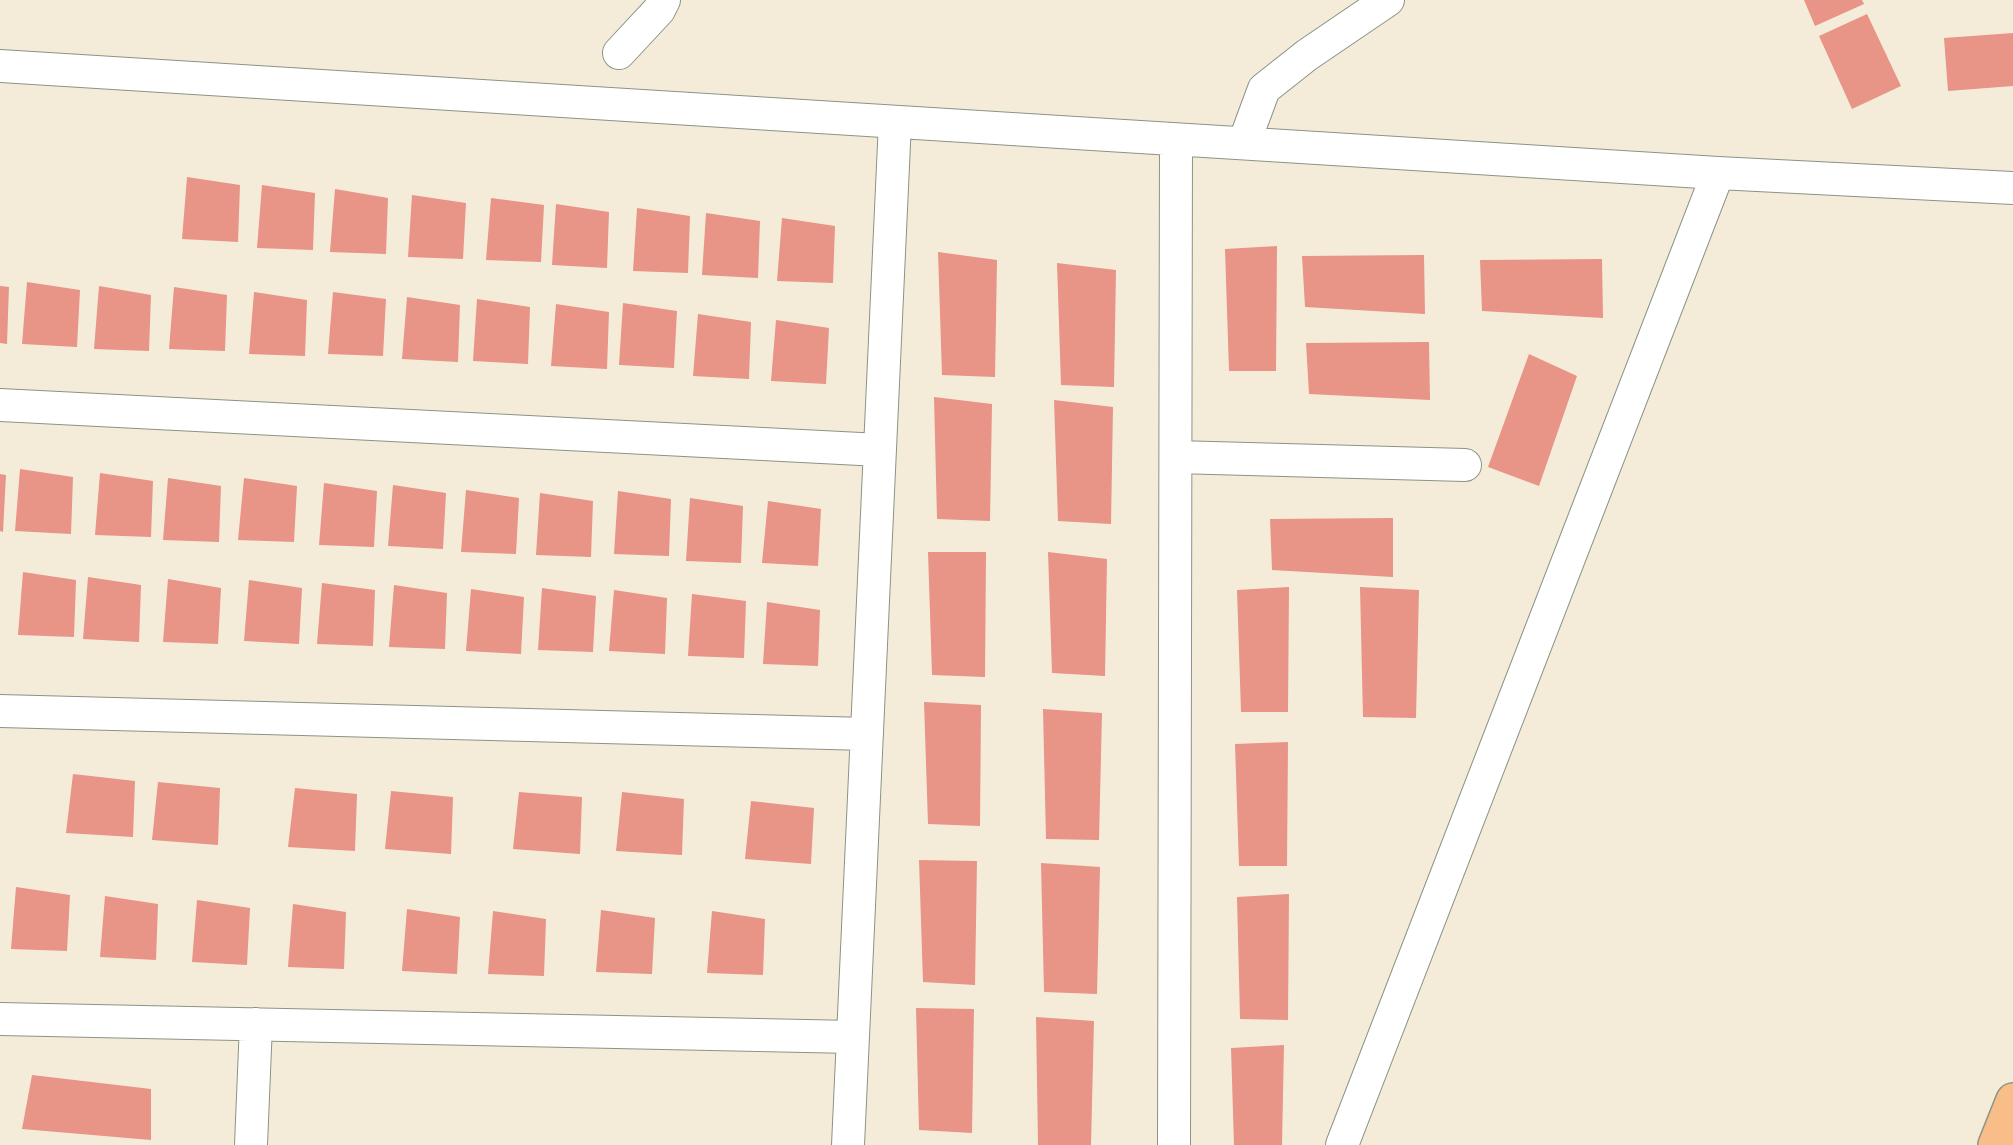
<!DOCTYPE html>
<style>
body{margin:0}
canvas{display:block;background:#f4ecd8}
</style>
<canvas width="2013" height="1145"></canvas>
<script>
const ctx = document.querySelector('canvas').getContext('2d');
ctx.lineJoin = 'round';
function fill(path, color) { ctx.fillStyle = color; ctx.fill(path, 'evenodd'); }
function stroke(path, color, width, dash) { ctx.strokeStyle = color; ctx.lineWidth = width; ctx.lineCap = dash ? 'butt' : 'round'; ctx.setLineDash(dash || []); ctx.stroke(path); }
const building = new Path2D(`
 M1804 0H1862L1864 4 1815 26Z
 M1867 14 1901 86 1852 109 1819 36Z
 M2013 33V86L1948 91 1944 38Z
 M187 177 240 185 238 242 182 239Z
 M262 185 315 193 313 250 257 248Z
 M335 189 388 198 386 254 330 252Z
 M412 195 466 203 463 259 408 257Z
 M491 198 544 205 541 262 486 260Z
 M556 204 609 212 607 268 552 265Z
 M637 208 690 216 688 273 633 271Z
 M706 213 760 221 758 278 702 275Z
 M782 218 835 226 833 283 777 281Z
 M1277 246 1276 371H1229L1225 249Z
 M938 252 997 260 995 377 942 375Z
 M1424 255 1425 314 1305 307 1302 256Z
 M1602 259 1603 318 1482 311 1480 260Z
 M1057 263 1116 270 1114 387 1061 385Z
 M27 282 80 290 77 347 22 344Z
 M0 286 9 287 7 344 0 343Z
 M99 286 151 295 149 351 94 349Z
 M174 287 227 295 225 351 169 349Z
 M254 292 307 300 305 356 249 354Z
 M333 292 386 299 383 356 328 354Z
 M407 297 460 305 458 362 402 359Z
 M477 299 530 307 528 364 473 361Z
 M623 303 677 311 674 368 619 365Z
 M556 304 609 312 607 369 551 366Z
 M698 314 751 322 749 379 693 376Z
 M776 320 829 328 826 384 771 381Z
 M1429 342 1430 400 1309 394 1306 343Z
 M1529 354 1577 376 1539 486 1488 467Z
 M934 397 992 404 990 521 937 519Z
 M1054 400 1113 407 1111 524 1058 521Z
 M20 469 73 477 71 534 15 531Z
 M100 473 153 481 151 537 95 535Z
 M0 474 6 475 3 532 0 531Z
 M168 478 221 486 219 542 163 540Z
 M244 478 297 486 294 542 238 540Z
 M324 483 377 491 374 547 319 545Z
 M393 485 446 493 443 549 388 546Z
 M466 490 519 498 516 554 461 552Z
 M618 491 671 499 669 556 614 554Z
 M540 493 593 501 591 557 536 555Z
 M690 498 743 506 741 563 686 561Z
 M768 501 821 509 818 566 762 563Z
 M1393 518V577L1272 570 1270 519Z
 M928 552H986L985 677 932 675Z
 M1048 552 1107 559 1105 676 1052 673Z
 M23 572 76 580 74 637 18 635Z
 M88 577 141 585 139 642 83 639Z
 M168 579 221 588 218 644 163 642Z
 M249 580 302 588 299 644 244 641Z
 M322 583 375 590 373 646 317 644Z
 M394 585 447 593 445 649 389 647Z
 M1289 587 1288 712H1241L1237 590Z
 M1360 587 1419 590 1416 718 1363 717Z
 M542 588 596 596 593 652 538 650Z
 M471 589 524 597 521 654 466 651Z
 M614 590 667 598 665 654 609 651Z
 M692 594 746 601 744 658 688 656Z
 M767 602 820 610 818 666 763 664Z
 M924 702 981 705 980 826 928 824Z
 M1043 709 1102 713 1099 840 1046 839Z
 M1288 742 1287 866H1239L1235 744Z
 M73 774 135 781 133 837 66 833Z
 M158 782 220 788 218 845 152 840Z
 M295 788 357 794 355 851 288 847Z
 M391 791 453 797 451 854 385 849Z
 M519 792 582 797 580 854 513 849Z
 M622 792 684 799 682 855 616 851Z
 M751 801 814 808 811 864 745 859Z
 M919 860 977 861 975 985 923 982Z
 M1041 863 1100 867 1097 994 1044 992Z
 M16 887 70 895 67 951 11 949Z
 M1289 894 1288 1020 1240 1019 1237 897Z
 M105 896 158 904 156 960 100 957Z
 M197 900 250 908 247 965 192 962Z
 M293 904 346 912 344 969 288 967Z
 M407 909 460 917 457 974 402 971Z
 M601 910 655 918 652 974 596 972Z
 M493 911 546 919 544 976 488 974Z
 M712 911 765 919 763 975 707 973Z
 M916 1008 974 1009 972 1133 919 1130Z
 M1036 1017 1094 1021 1091 1145H1038Z
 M1284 1045 1282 1145H1234L1231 1048Z
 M32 1075 151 1089V1140L22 1129Z`);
const street = new Path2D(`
 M619 53 659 10 664 0
 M0 66 1718 173 2013 188
 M1244 143 1264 89 1307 55 1388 0
 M0 405 880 450
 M1176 457 1465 465
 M0 711 867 734
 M0 1019 853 1037
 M251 1145 256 1024
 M848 1145 895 122
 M1174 1145 1176 140
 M1342 1145 1718 173`);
const highway = new Path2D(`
 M1995 1145 2013 1100`);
fill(building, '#e89487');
stroke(street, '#8a9486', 34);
stroke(highway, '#8a9486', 36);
stroke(street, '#fff', 32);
stroke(highway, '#f8bd89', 33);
</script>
